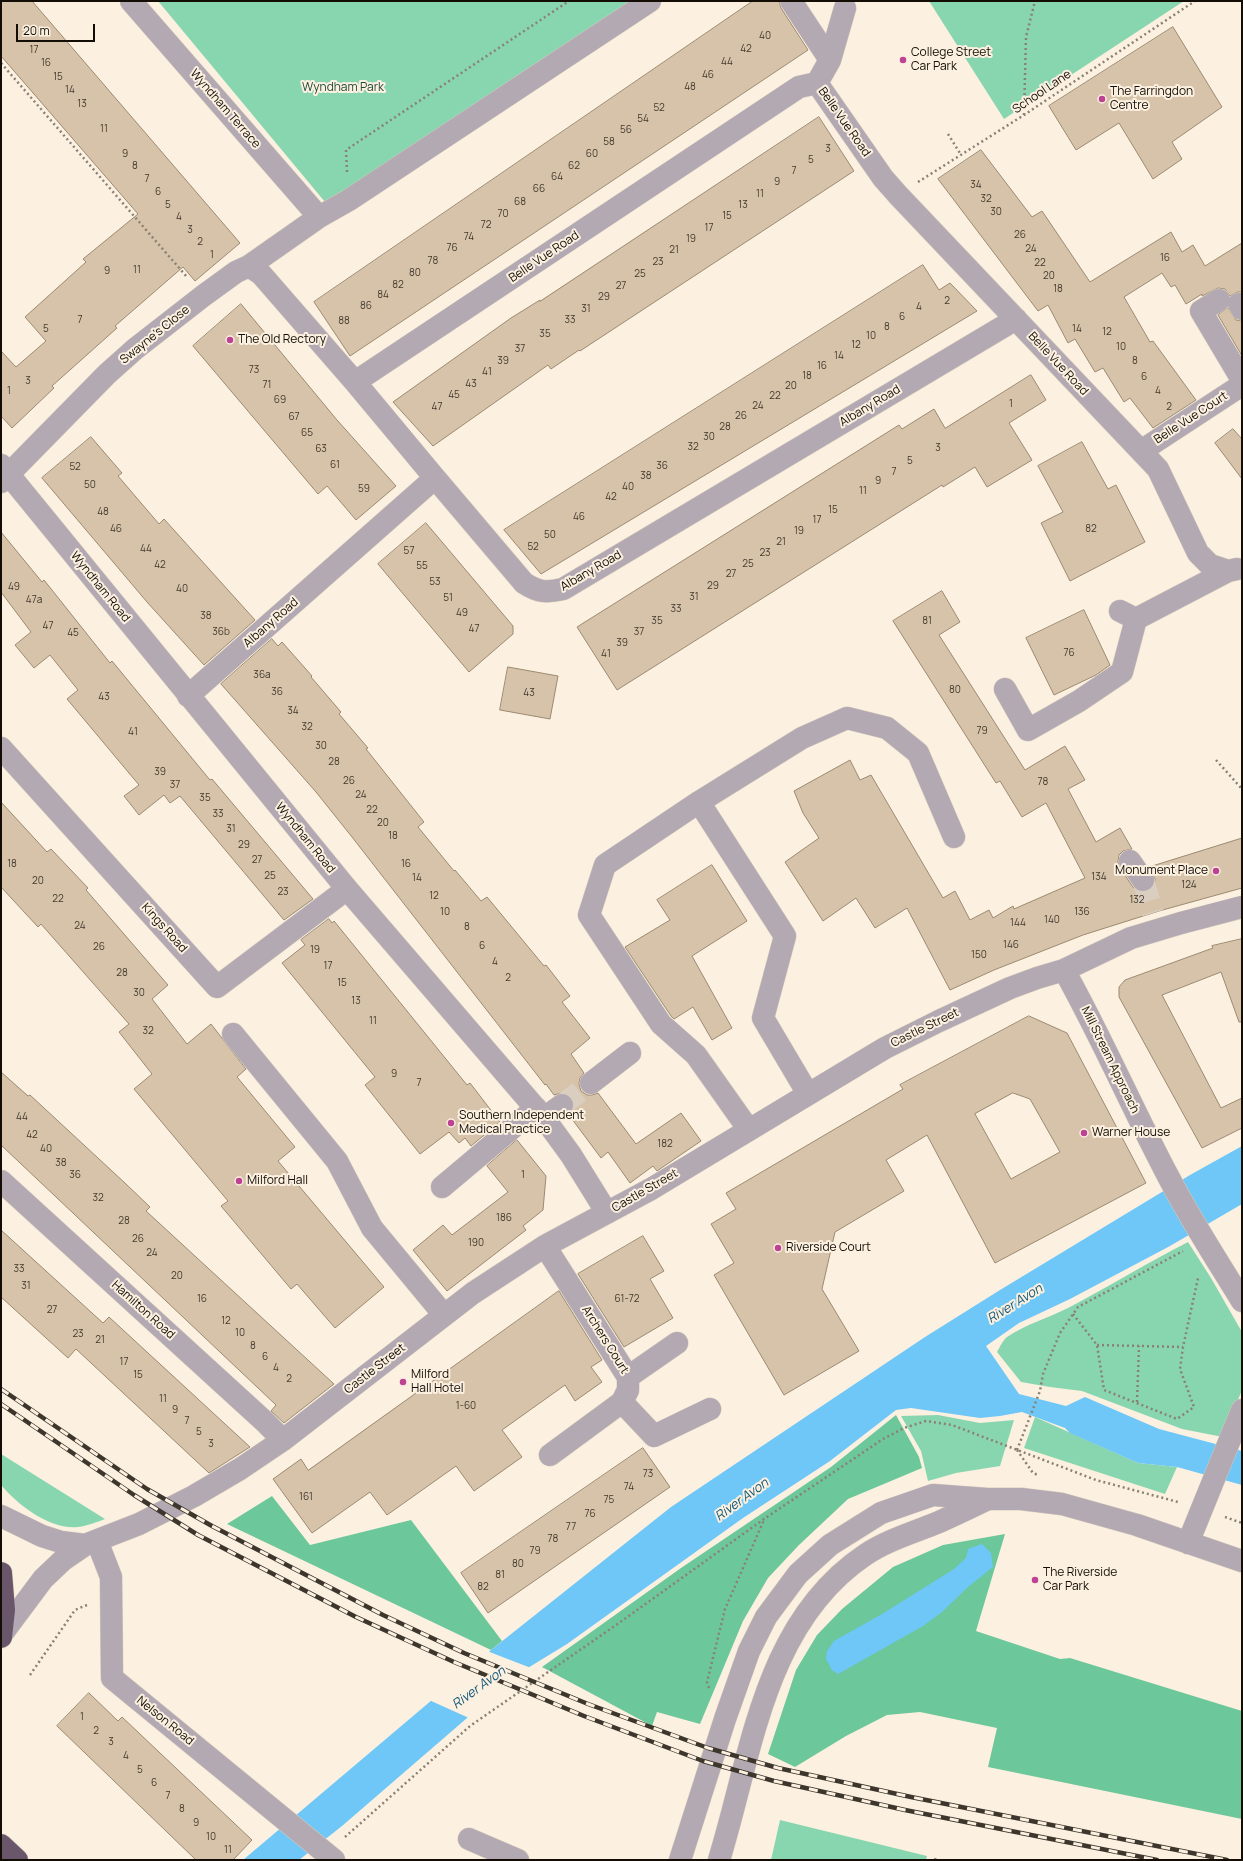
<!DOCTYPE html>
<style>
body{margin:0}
#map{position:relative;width:1243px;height:1861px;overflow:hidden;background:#fcf0e0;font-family:Manrope,sans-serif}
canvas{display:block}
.frame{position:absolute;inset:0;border:2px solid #130d05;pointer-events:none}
.scale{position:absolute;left:16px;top:24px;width:79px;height:18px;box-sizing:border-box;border:2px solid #130d05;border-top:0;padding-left:5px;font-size:12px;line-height:14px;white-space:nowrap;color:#130d05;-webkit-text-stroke:3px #fcf0e0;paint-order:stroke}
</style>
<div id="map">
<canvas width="1243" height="1861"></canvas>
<div class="frame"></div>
<div class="scale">20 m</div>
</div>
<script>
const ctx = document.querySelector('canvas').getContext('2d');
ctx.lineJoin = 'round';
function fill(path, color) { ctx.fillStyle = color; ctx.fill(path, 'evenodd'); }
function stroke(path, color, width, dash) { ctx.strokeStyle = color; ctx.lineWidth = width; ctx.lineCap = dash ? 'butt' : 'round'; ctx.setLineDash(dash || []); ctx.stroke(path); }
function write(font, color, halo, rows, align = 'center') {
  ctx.font = font + ' Manrope,sans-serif'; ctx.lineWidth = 4; ctx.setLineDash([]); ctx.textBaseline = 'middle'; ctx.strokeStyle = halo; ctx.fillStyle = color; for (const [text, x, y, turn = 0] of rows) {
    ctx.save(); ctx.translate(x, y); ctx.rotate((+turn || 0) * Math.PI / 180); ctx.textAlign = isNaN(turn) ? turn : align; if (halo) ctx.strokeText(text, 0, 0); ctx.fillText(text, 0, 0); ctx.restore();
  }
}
const green = new Path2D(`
 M158 1H636L348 189 325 202Z
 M929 1H1184L1004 119Z
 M1188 1242 1211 1278 1242 1332V1390L1223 1437 1182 1429 1082 1391 1050 1387 1021 1382 997 1352C1000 1347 1003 1340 1007 1337 1026 1324 1048 1318 1068 1308 1108 1287 1147 1263 1188 1242Z
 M938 1415 980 1423 1014 1420 1000 1466 956 1473 928 1481 921 1451 901 1416Z
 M1035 1417 1138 1463 1177 1467 1165 1494 1024 1448Z
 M1 1454 105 1519C97 1522 87 1526 78 1527 50 1530 18 1505 1 1485Z
 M780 1820 927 1856 926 1860H771Z`);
const forest = new Path2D(`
 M896 1415 919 1457 922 1468 848 1499 799 1545 768 1578 743 1621 700 1724 657 1712 652 1726 542 1667 681 1568 831 1467Z
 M272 1496 310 1545 411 1520 502 1641 491 1650 227 1524Z
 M1005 1534 976 1631 1060 1659 1070 1658 1242 1711V1819L988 1767 997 1728 920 1712 887 1715 846 1736 795 1767 768 1754 796 1670 817 1635 842 1609 893 1567 943 1545Z`);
const water = new Path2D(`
 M1242 1146V1204L1170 1246 1070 1299 1019 1323 986 1346 1019 1394 1066 1406 1085 1397 1159 1429 1242 1451V1485L1177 1467 1138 1463 1070 1433 1065 1428 1022 1412 1000 1416 980 1418 911 1408 896 1410 830 1461 743 1518 567 1644 518 1674 342 1826 299 1860H243L491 1650 671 1507 925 1337 1000 1290 1190 1175Z
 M982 1544 991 1553 993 1567 968 1587 942 1612 923 1626 838 1674 832 1670 826 1659 827 1651 834 1641 882 1614 954 1569 966 1558 968 1549Z`);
const pier = new Path2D(`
 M487 1651 531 1668 519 1676 469 1718 429 1700Z`);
const building = new Path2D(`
 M1 1H32L240 243 195 281 183 267 115 326 117 328 52 386 54 388 12 428 1 416V351L16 367 46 341 25 317 86 262 83 259 138 214 1 56Z
 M753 1H779L781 8 808 50 350 356 314 302Z
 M1173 27 1222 107 1172 142 1182 159 1153 179 1119 123 1076 150 1049 106Z
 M819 117 854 171 580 351 579 350 551 369 548 365 433 446 393 402 511 318 540 300V301Z
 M981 150 1032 217 1042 211 1090 282 1171 232 1182 252 1193 245 1205 266 1242 243V292H1238L1230 296 1225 289 1218 288 1202 296V294L1186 304 1175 285 1171 287 1162 273 1124 297 1150 342 1153 341 1196 400 1153 428 1130 398 1124 402 1103 368 1095 372 1075 339 1068 343 1048 305 1038 311 938 179Z
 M923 265 939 290 950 283 977 311 541 574 504 530Z
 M241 304 337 420 396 486 356 520 327 486 318 494 193 346Z
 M1228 308 1236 320 1242 321V356L1218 315Z
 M1031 375 1046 400 1009 423 1032 460 987 487 975 467 943 487 942 485 617 690 577 627 899 425 902 429 934 409 945 428Z
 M1233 429 1242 439V479L1215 443Z
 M91 437 122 473 118 476 159 524 164 519 255 620 204 665 147 602 42 478Z
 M1082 442 1108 489 1116 485 1145 542 1070 581 1041 523 1063 512 1038 466Z
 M426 523 513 626V634L469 672 378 564Z
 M1 532 42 582 44 580 110 663 112 661 210 780 212 779 313 899 284 920 180 796 170 803 164 795 139 815 124 796 139 785 67 699 78 690 50 655 34 668 15 645 31 632 1 592Z
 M942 591 960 622 939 635 1025 770 1065 746 1085 780 1068 789 1096 842 1120 828 1132 849 1123 851 1119 855 1118 862 1120 868 1133 887 1137 891 1144 892 1150 890 1154 886 1155 879 1149 867 1242 838V888L1159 911 1083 935 994 970 950 990 907 908 875 928 856 898 823 921 785 862 819 838 803 813 794 791 850 760 860 780 871 775 943 898 955 891 970 920 989 910 993 918 1013 906 1014 909 1085 878 1046 803 1022 817 1000 781 996 783 893 621Z
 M1084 610 1110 665 1096 675 1054 695 1026 638Z
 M272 639 278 646 282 642 312 676 311 677 341 712 339 714 368 748 366 749 424 822 418 827 454 871 455 870 481 901 487 897 544 966 546 965 570 996 562 1002 590 1038 571 1054 584 1073 580 1078 579 1084 581 1091 587 1095H592L598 1093 636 1144 681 1113 701 1141 657 1171 653 1166 630 1183 608 1152 601 1158 569 1115 573 1110 574 1104 572 1097 567 1093H561L554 1095 546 1084 545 1085 352 837 316 792 221 684Z
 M508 667 558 676 550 719 500 710Z
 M1 802 47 852 51 849 88 888 86 890 168 985 152 999 187 1044 211 1024 246 1069 237 1077 295 1147 278 1161 384 1287 335 1328 297 1284 291 1289 221 1206 228 1201 134 1089 152 1074 119 1032 129 1024 41 924 38 927 1 887Z
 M712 865 747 921 692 956 732 1028 712 1040 693 1007 674 1019 671 1016 625 947 670 920 657 900Z
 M329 919 332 923 334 921 467 1085 470 1083 500 1122 471 1146 465 1138 459 1143 449 1132 420 1154 365 1085 375 1077 282 963 305 945 301 940Z
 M1242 939V1022H1239L1221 972 1162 995 1221 1108 1242 1098V1128L1202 1148 1119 997V987L1125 980 1213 948 1212 946Z
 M1029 1016 1067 1033 1146 1183 995 1263 927 1135 886 1160 904 1191 835 1232 822 1289 859 1351 784 1395 714 1275 734 1263 711 1224 736 1209 726 1193 903 1089 900 1085ZM1013 1093 1030 1099 1060 1152 1011 1179 975 1114Z
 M1 1072 28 1096 30 1095 126 1184 150 1207 146 1211 334 1384 284 1423 271 1411 276 1405 1 1145Z
 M517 1140 546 1176 543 1210 523 1226 526 1230 447 1291 413 1250 443 1225 452 1235 508 1192 487 1166Z
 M1 1230 103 1323 109 1317 250 1447 209 1473 76 1349 68 1358 1 1297Z
 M643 1236 664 1271 650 1279 673 1318 624 1347 578 1274Z
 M559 1291 602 1360 591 1367 602 1382 575 1401 565 1385 502 1430 522 1457 474 1491 456 1466 387 1515 370 1492 312 1533 273 1479 301 1459 308 1470Z
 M643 1448 670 1487 488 1613 461 1573Z
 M89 1693 118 1721 122 1717 252 1840 233 1860H196L57 1726Z`);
const minorTunnel = new Path2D(`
 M1143 880 1153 913
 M562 1105 591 1083`);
const path = new Path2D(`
 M1 63 187 277
 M1024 115 1026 37 1035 1
 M948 134 961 155
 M347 172 346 150 569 1
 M918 182 1024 115 1195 1
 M1216 760 1242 789
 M1073 1314 1097 1345 1104 1390 1177 1419 1194 1407 1180 1369 1183 1347 1198 1278
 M1097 1345 1183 1347
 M1137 1402 1139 1346
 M1017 1450 1040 1391 1043 1374 1060 1333 1078 1307 1183 1251
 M1017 1450 1033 1473 1038 1475
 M1225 1517 1242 1523
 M30 1675 75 1610 87 1605
 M709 1688 707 1682 725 1609 764 1520
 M345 1837 470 1726 619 1623 764 1519 883 1439 904 1428 926 1421 952 1425 1096 1480 1178 1502
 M935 1860 936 1857`);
const minor = new Path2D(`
 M131 1 319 217
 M791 1 830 60
 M817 83 830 60 845 8
 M249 266 261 274 355 382 435 478
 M1219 300 1201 311 1242 380
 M1239 304 1242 309
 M355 382 799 87 817 83 883 178 898 195 1158 469 1198 553 1210 565 1228 571
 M1141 451 1242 385
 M1 465 347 889 544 1118 571 1155 607 1213
 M1 482 107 374 135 349 203 296 236 272 249 266 319 217 349 200 650 1
 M1120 611 1136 619 1228 571 1237 569
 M1005 689 1028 730 1079 701 1122 672 1136 619
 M188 696 435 478 524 583C538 592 545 593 563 589L1016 319
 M1 748 217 987 347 889
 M699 802 802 738 847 718 887 728 918 753 954 837
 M1130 861 1143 880
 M1064 970C1102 1038 1132 1108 1168 1176 1190 1219 1217 1260 1242 1301
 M233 1034 337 1161 372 1228 444 1315
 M591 1083 630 1053
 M544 1118 562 1105
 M749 1130 696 1055 661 1024 589 915 605 865 699 802 785 936 763 1018 808 1094
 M1 1181 264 1421 283 1440
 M442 1187 536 1108
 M545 1246 628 1377V1390L622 1402 550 1455
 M628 1377 677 1343
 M622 1402 654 1436 710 1409
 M1 1516 42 1536 61 1542 85 1545
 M97 1541 111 1577 112 1678 334 1860
 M1188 1543 1242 1410
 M2 1634 43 1579 63 1560 85 1545 139 1524 194 1496 240 1469 283 1440 473 1293 545 1246 651 1189 885 1048 939 1021 1010 988 1037 978 1064 970 1131 938 1181 923 1242 907
 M469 1839 518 1860
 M680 1860 725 1719 749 1651 766 1617 798 1574 830 1545 881 1513 933 1495 987 1499H1021L1062 1504 1137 1525 1242 1561
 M719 1860C752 1753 764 1623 865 1555 887 1540 915 1532 939 1522 955 1515 971 1507 986 1500`);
const highway = new Path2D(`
 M1 1573 4 1610 1 1637
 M1 1845 17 1860`);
const rail = new Path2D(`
 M1 1389 147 1489 212 1526 383 1615 464 1653 588 1704 708 1748 778 1768 911 1797 1227 1860
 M1 1404 134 1495 198 1535 356 1617 454 1662 584 1716 703 1761 774 1781 905 1810 1157 1860`);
const markers = [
 [903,60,4,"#bc4294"],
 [1102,99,4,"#bc4294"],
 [230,340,4,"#bc4294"],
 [1216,871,4,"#bc4294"],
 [451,1123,4,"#bc4294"],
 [1084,1133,4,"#bc4294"],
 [239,1181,4,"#bc4294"],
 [778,1248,4,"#bc4294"],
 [403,1382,4,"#bc4294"],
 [1035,1580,4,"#bc4294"]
];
const numberNames = [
 ["40",765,36],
 ["42",746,49],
 ["17",34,50],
 ["44",727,62],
 ["16",46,63],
 ["46",708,75],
 ["15",58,77],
 ["48",690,87],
 ["14",70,90],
 ["13",82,104],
 ["52",659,108],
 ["54",643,119],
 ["11",104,129],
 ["56",626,130],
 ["58",609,142],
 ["3",828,149],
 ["9",125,154],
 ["60",592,154],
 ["5",811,160],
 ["8",135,166],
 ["62",574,166],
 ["7",794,171],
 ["64",557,177],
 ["7",147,179],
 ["9",777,182],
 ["34",976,185],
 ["66",539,189],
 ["6",158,192],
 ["11",760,194],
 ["32",986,199],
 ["68",520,202],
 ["5",168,205],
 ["13",743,205],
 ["30",996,212],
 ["70",503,214],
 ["15",727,216],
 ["4",179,217],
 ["72",486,225],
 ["17",709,228],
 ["3",190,230],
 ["26",1020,235],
 ["74",469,237],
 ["19",691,239],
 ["2",200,242],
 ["76",452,248],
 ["24",1031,249],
 ["21",674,250],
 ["1",212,255],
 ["16",1165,258],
 ["78",433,261],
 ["23",658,262],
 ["22",1040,263],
 ["11",137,270],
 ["9",107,271],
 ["80",415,273],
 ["25",640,274],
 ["20",1049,276],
 ["82",398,285],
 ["27",621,286],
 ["18",1058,289],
 ["84",383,295],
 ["29",604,297],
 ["2",947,301],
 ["86",366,306],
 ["4",919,307],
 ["31",586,309],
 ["6",902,317],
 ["7",80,320],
 ["33",570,320],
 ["88",344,321],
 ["8",887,327],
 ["5",46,329],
 ["14",1077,329],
 ["12",1107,332],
 ["35",545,334],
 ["10",871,336],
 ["12",856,345],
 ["10",1121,347],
 ["37",520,349],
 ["14",839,356],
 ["39",503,361],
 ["8",1135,361],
 ["16",822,366],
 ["73",254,370],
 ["41",487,372],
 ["18",807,376],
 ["6",1144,377],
 ["3",28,381],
 ["43",471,384],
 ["71",267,385],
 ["20",791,386],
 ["1",9,391],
 ["4",1158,391],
 ["45",454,395],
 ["22",775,396],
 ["69",280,400],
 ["1",1011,404],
 ["24",758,406],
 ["47",437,407],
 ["2",1169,407],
 ["26",741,416],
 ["67",294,417],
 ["28",725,427],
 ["65",307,433],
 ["30",709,437],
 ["32",693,447],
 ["3",938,448],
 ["63",321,449],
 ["5",910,461],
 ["61",335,465],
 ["36",662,466],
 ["52",75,467],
 ["7",894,472],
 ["38",646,476],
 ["9",878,481],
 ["50",90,485],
 ["40",628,487],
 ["59",364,489],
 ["11",863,491],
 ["42",611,497],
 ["15",833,510],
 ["48",103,512],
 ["46",579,517],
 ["17",817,520],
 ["46",116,529],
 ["82",1091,529],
 ["19",799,531],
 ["50",550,535],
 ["21",781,542],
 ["52",533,547],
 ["44",146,549],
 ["57",409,551],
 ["23",765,553],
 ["25",748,564],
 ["42",160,565],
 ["55",422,566],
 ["27",731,574],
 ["53",435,582],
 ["29",713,586],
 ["49",14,587],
 ["40",182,589],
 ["31",694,597],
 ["51",448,598],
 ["47a",34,600],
 ["33",676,609],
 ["49",462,613],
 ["38",206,616],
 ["35",657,621],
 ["81",927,621],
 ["47",48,626],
 ["47",474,629],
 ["36b",221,632],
 ["37",639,632],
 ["45",73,633],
 ["39",622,643],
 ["76",1069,653],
 ["41",606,654],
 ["36a",262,675],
 ["80",955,690],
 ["36",277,692],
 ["43",529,693],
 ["43",104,697],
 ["34",293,711],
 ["32",307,727],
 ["79",982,731],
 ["41",133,732],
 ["30",321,746],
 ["28",334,762],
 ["39",160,772],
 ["26",349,781],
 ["78",1043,782],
 ["37",175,785],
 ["24",361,795],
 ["35",205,798],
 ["22",372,810],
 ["33",218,814],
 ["20",383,823],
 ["31",231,829],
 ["18",393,836],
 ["29",244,845],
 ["27",257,860],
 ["18",12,864],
 ["16",406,864],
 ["25",270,876],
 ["134",1099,877],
 ["14",417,878],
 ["20",38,881],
 ["124",1189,885],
 ["23",283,892],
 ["12",434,896],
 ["22",58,899],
 ["132",1137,900],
 ["10",445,912],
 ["136",1082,912],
 ["140",1052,920],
 ["144",1018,923],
 ["24",80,926],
 ["8",467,927],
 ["146",1011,945],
 ["6",482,946],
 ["26",99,947],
 ["19",315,950],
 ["150",979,955],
 ["4",495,962],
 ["17",328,966],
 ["28",122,973],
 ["2",508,978],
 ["15",342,983],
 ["30",139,993],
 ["13",356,1001],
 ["11",373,1021],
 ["32",148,1031],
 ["9",394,1074],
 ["7",419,1083],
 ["44",22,1117],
 ["42",32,1135],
 ["182",665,1144],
 ["40",46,1149],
 ["38",61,1163],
 ["36",75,1175],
 ["1",523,1175],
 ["32",98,1198],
 ["186",504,1218],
 ["28",124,1221],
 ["26",138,1239],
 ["190",476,1243],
 ["24",152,1253],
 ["33",19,1269],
 ["20",177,1276],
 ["31",26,1286],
 ["16",202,1299],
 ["61-72",627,1299],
 ["27",52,1310],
 ["12",226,1321],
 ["10",240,1333],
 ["23",78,1334],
 ["21",100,1340],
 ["8",253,1346],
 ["6",265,1357],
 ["17",124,1362],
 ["4",276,1368],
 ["15",138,1375],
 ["2",289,1379],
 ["11",163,1399],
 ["1-60",466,1406],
 ["9",175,1410],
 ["7",187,1421],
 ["5",199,1432],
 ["3",211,1444],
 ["73",648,1474],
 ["74",629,1487],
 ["161",306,1497],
 ["75",609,1500],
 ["76",590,1514],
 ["77",571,1527],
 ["78",553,1539],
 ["79",535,1551],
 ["80",518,1564],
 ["81",500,1575],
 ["82",483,1587],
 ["1",82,1717],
 ["2",96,1731],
 ["3",111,1742],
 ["4",126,1756],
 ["5",140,1770],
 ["6",154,1783],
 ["7",168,1796],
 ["8",182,1809],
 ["9",196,1823],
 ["10",211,1837],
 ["11",228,1850]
];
const poiNames = [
 ["College Street",911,53],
 ["Car Park",911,67],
 ["The Farringdon",1110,92],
 ["Centre",1110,106],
 ["The Old Rectory",238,340],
 ["Monument Place",1208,871,"right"],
 ["Southern Independent",459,1116],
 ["Medical Practice",459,1130],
 ["Warner House",1092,1133],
 ["Milford Hall",247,1181],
 ["Riverside Court",786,1248],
 ["Milford",411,1375],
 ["Hall Hotel",411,1389],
 ["The Riverside",1043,1573],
 ["Car Park",1043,1587]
];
const parkNames = [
 ["Wyndham Park",343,88]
];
const streetNames = [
 ["School Lane",1042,92,-34],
 ["Wyndham Terrace",225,109,49],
 ["Belle Vue Road",844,122,55],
 ["Belle Vue Road",544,257,-34],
 ["Swayne's Close",155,335,-39],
 ["Belle Vue Road",1058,364,47],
 ["Albany Road",870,406,-31],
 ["Belle Vue Court",1191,418,-33],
 ["Albany Road",591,571,-30],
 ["Wyndham Road",100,587,51],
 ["Albany Road",271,623,-41],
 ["Wyndham Road",305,838,51],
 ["Kings Road",164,928,48],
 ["Castle Street",925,1028,-26],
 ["Mill Stream Approach",1110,1060,64],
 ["Castle Street",645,1191,-30],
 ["Hamilton Road",143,1310,42],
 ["Archers Court",605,1340,58],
 ["Castle Street",375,1369,-38],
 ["Nelson Road",165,1721,39]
];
const waterNames = [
 ["River Avon",1015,1304,-32],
 ["River Avon",742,1500,-36],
 ["River Avon",479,1688,-36]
];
fill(green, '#88d6af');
fill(forest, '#6cc79b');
fill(water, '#6ec7f7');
fill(pier, '#fcf0e0');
fill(building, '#d6c3a9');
stroke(building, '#9b8a71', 1);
stroke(minorTunnel, '#d9cebf', 22, [22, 11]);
stroke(minor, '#d7ccbd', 23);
stroke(highway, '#d7ccbd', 23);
stroke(path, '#8a8175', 2.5, [2, 3]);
stroke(minor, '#b3a9b3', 22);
stroke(highway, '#6a566b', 22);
stroke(rail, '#3d362c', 4.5);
stroke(rail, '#fcf0e0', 3, [9]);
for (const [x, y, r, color] of markers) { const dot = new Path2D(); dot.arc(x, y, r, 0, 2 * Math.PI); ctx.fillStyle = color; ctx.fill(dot); stroke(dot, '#fcf0e0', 1.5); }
write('10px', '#443a2e', null, numberNames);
write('12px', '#130d05', '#fcf0e0', poiNames, 'left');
write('12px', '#214936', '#fcf0e0', parkNames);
write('12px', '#130d05', '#fcf0e0', streetNames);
write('italic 13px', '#115777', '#fcf0e0', waterNames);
</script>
